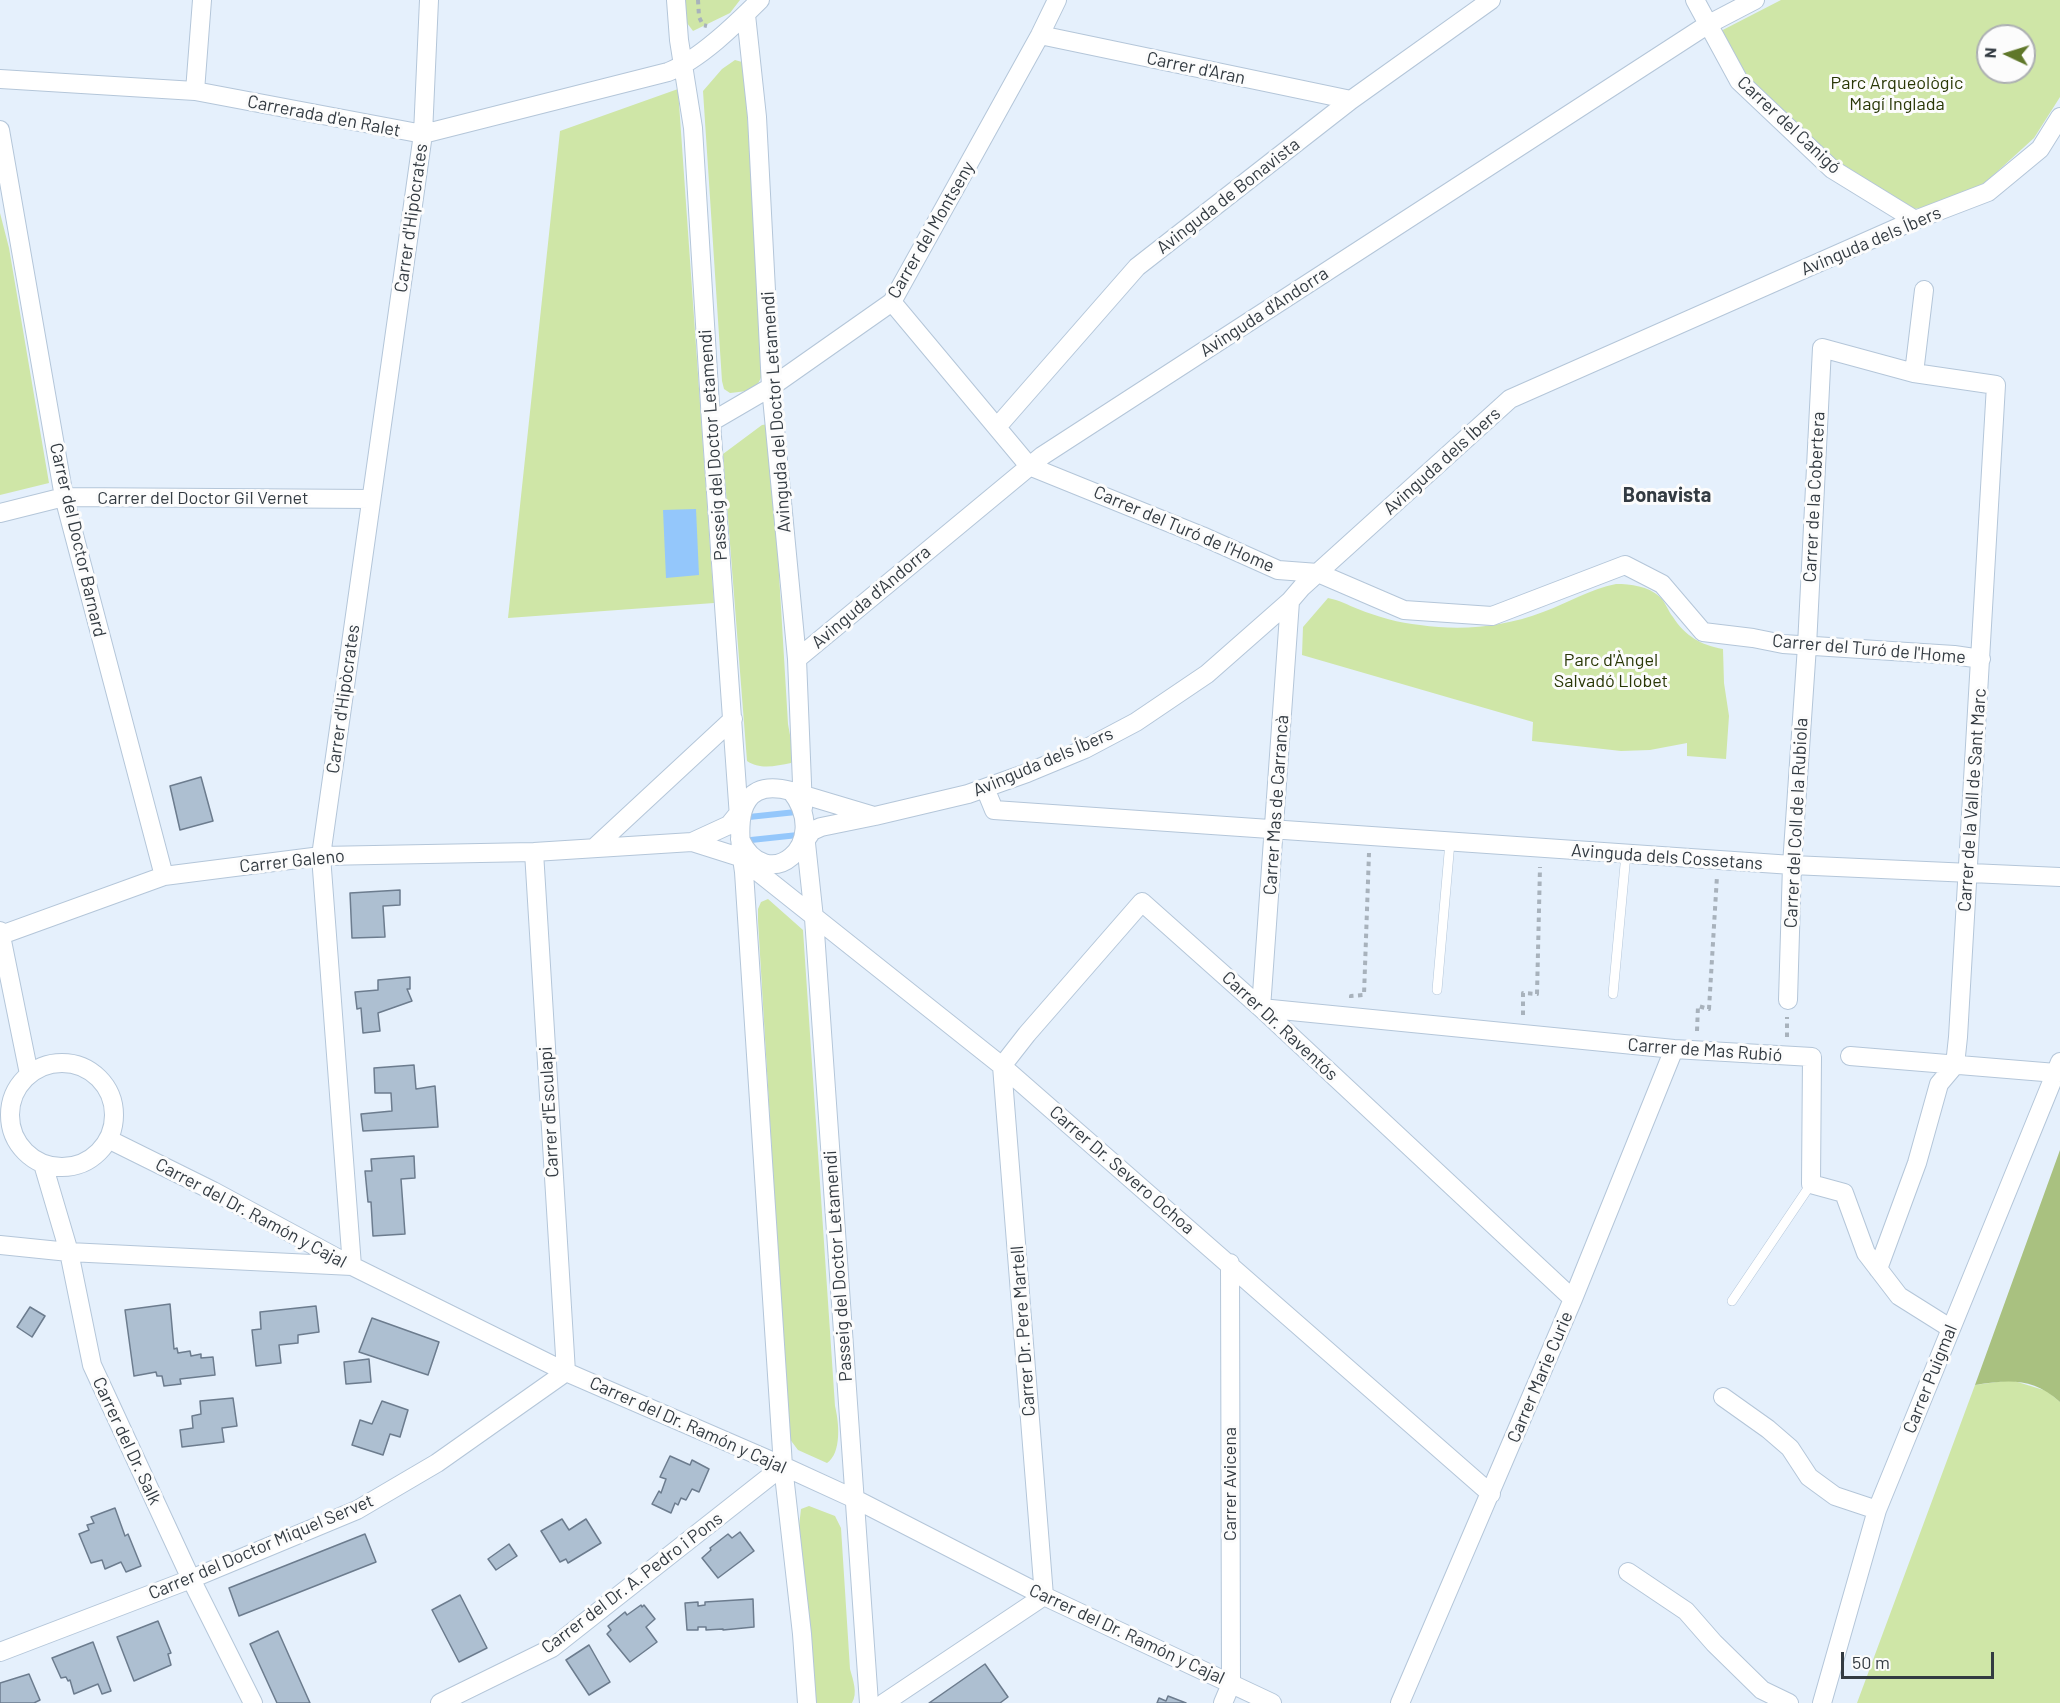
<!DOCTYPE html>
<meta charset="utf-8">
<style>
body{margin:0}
#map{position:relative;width:2060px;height:1703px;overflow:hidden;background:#e5f0fc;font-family:Barlow,sans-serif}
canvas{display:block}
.north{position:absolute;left:1976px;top:24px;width:60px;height:60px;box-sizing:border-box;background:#fcfcfc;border:2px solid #acafb2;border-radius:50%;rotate:274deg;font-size:16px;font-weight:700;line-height:24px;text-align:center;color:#333b42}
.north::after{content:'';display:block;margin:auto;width:21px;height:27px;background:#5f772a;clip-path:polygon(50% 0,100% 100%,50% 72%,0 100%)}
.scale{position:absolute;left:1841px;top:1652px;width:153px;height:27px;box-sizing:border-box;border:3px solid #333b42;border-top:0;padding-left:8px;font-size:18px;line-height:21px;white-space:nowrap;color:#333b42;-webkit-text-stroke:4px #fcfcfc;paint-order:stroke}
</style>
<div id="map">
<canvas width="2060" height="1703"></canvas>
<div class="north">N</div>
<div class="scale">50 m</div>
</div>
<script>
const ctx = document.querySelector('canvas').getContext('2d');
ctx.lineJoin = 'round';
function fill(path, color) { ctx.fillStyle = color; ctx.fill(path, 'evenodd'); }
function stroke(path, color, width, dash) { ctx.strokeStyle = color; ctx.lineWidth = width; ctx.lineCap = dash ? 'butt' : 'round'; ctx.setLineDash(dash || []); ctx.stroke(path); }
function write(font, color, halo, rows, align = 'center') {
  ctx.font = font + ' Barlow,sans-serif'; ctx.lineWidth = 6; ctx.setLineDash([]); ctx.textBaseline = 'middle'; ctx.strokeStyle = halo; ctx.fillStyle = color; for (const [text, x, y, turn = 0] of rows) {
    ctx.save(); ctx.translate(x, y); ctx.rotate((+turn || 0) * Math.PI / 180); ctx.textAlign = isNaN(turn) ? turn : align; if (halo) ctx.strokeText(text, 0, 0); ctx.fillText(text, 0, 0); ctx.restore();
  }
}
const green = new Path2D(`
 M684 0H740L730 13 693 31 687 23Z
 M1781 0H2060V97L2034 138 1965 201 1901 211 1809 147 1713 35ZM1988 36H2024V72H1988Z
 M735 60 742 62 744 69 764 362C761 387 756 391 730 393L724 389 722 381 703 91 722 69Z
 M678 89 714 603 508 618 560 131Z
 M0 213 9 248 49 483 0 495Z
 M770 424 788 724 794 757 791 763C776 766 760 770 747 761L723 454 762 425Z
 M1616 584C1631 584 1648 586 1660 597 1666 603 1668 611 1673 617 1685 636 1701 645 1723 649L1724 683 1729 716 1726 759 1687 756V743L1650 750 1621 751 1532 741 1533 722 1302 655 1303 627 1328 598C1339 600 1348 605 1358 609 1378 617 1399 623 1420 625 1462 631 1504 627 1543 612 1568 603 1590 589 1616 584Z
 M768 899 803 930 835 1406C839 1422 842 1453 827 1463L798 1450 789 1438 758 921V909L761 902Z
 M2011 1380 2047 1391 2060 1402V1703H1857L1975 1385Z
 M809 1506 835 1516 841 1528 850 1669C853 1680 858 1693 852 1703H810L799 1526 801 1509Z`);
const forest = new Path2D(`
 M2060 1150V1402C2032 1377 2009 1380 1975 1385Z`);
const water = new Path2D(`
 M696 509 699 575 666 578 663 510Z`);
const stream = new Path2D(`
 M749 817 796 812
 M751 840 798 835`);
const building = new Path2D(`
 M201 777 213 821 180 830 170 786Z
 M400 890V905L383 906 385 937 352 938 350 893Z
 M410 977V989H407L412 1001 378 1013 380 1031 363 1033 361 1008 357 1009 355 992 378 990V980Z
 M414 1065 416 1089 435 1086 438 1127 363 1131 361 1114 392 1111 391 1093H375L374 1068Z
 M414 1156 415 1178 401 1179 405 1234 373 1236 371 1202H368L365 1171H372L371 1159Z
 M170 1304 174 1349 177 1348 178 1353 190 1351 191 1356 201 1354V1358L213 1357 215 1375 180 1379 181 1384 164 1386 162 1376H157L156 1372 134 1376 125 1310Z
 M316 1306 319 1332 298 1335V1343L279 1345 281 1363 256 1366 252 1330 261 1329 260 1312Z
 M30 1307 45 1316 32 1337 17 1327Z
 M372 1318 439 1342 428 1375 359 1352Z
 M369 1359 371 1382 346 1384 344 1362Z
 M233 1398 237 1426 222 1428 224 1442 182 1447 180 1430 193 1428 192 1416 201 1414 200 1401Z
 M382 1401 408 1410 400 1437 390 1434 383 1455 352 1445 360 1420 372 1424Z
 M670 1456 690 1465 692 1460 709 1469 699 1492 692 1489 686 1500 681 1498 678 1505 675 1503 671 1513 652 1504 659 1491 661 1493 666 1479 660 1477Z
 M115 1508 125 1536 128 1534 141 1566 126 1572 121 1562 105 1569 102 1560 91 1563 79 1534 89 1530 87 1525 94 1523 91 1517Z
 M562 1519 569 1530 586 1519 601 1543 568 1563 566 1559 560 1562 541 1531Z
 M740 1532 754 1551 718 1578 702 1558 711 1550 710 1548 728 1534 732 1538Z
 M365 1534 376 1562 239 1616 229 1588Z
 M509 1544 517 1556 496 1570 488 1559Z
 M460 1595 487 1648 459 1662 432 1610Z
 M753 1599 754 1627 723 1630V1629L706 1630V1627H698V1630H687L685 1603 698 1602V1606L705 1605V1602Z
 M641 1605 642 1607 644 1605 655 1619 646 1627 657 1642 630 1662 607 1634 611 1630 608 1626 625 1612 627 1615Z
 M158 1621 171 1653 168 1654 171 1665 134 1681 117 1637Z
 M278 1631 310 1703H277L250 1644Z
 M93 1642 111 1691 102 1694 98 1684 74 1694 70 1680 68 1681 66 1677 61 1678 52 1658Z
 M589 1645 610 1682 589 1695 566 1660Z
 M985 1664 1008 1697 1000 1703H929Z
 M29 1674 40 1700 34 1703H0V1683Z
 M1168 1696 1186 1703H1157L1159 1698 1166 1701Z`);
const path = new Path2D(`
 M698 0 699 17 703 25 707 26
 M1351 998V996L1364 995 1369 853
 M1523 1015V993L1537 994 1540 867
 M1697 1031 1698 1006 1709 1009 1717 876
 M1787 1037V1017`);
const lane = new Path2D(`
 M1437 990 1450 842
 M1613 994 1626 854
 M1732 1301 1811 1184`);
const street = new Path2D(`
 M676 0 679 40 693 128 711 422 739 817
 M1695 0 1739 81 1832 169 1915 220
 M746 15 757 117 771 387 797 659 803 808
 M1040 35 1351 100
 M0 79 195 91 423 134 668 72C699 60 736 24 760 0
 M195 91 202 0
 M0 130 64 497 164 876
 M892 302 1029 466 1202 536 1278 570 1318 573 1404 610 1492 616 1625 565 1662 584 1703 632 1753 638 1783 644 1954 655 1981 659
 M1914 373 1924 290
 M711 422 771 387 892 302 1040 35 1057 0
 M997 427 1137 267 1351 100 1491 0
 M0 513 64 497 371 499
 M1290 601 1261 1008 1674 1049 1812 1057 1811 1184 1844 1193 1866 1253 1899 1296 1950 1328
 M797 659 1042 456 1707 25 1755 0
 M985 788 994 810 1792 865 2060 877
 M794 792 871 815
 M805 834 814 918 869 1703
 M740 839C767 897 833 844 791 791 731 775 738 833 744 872L783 1466 802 1634 807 1703
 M692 842 729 825 742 809
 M595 847 733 719
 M797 853 812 831 821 827 875 816 968 794 1027 773 1085 749 1136 722 1207 674 1290 601 1302 587 1510 399 1915 220 1988 192 2040 149 2060 117
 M743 860 1002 1066 1491 1494
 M0 931 29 1074
 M1 935 164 876 321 856 534 852 692 842 752 861
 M1788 1000 1792 865 1807 646 1822 348 1914 373 1996 385 1958 1037 1955 1065 1939 1084 1917 1163 1878 1269
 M1850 1056 2056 1073
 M10 1115a52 52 0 1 1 104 0a52 52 0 1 1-104 0Z
 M108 1139 213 1191 352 1266 566 1372 783 1466 855 1499 1044 1596 1272 1703
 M43 1164 69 1252 92 1365 191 1579 253 1703
 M0 1245 69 1252 352 1266 321 856 423 134 429 0
 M1723 1397 1768 1429 1790 1448 1809 1477 1835 1496 1877 1510
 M1628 1572 1686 1611 1714 1643 1762 1690 1789 1703
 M0 1652 191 1579 357 1510 437 1463 566 1372 534 852
 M440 1703 552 1648 783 1466
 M884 1703 1044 1596 1002 1066 1027 1034 1142 902 1261 1008 1573 1299
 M1223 1703 1231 1684 1230 1263
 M1400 1703 1573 1299 1674 1049
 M1822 1703 1877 1510 2060 1062`);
const streetNames = [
 ["Carrer d'Aran",1196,68,12],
 ["Carrerada d'en Ralet",324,116,11],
 ["Carrer del Canigó",1789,125,43],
 ["Avinguda de Bonavista",1228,196,-38],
 ["Carrer d'Hipòcrates",411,218,-82],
 ["Carrer del Montseny",931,230,-60],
 ["Avinguda dels Íbers",1871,241,-23],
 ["Avinguda d'Andorra",1264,312,-33],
 ["Avinguda del Doctor Letamendi",776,412,-94],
 ["Passeig del Doctor Letamendi",713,445,-94],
 ["Avinguda dels Íbers",1442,461,-42],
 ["Carrer de la Cobertera",1814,497,-87],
 ["Carrer del Doctor Gil Vernet",203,498],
 ["Carrer del Turó de l'Home",1184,529,23],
 ["Carrer del Doctor Barnard",78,540,77],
 ["Avinguda d'Andorra",871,597,-40],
 ["Carrer del Turó de l'Home",1869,649,5],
 ["Carrer d'Hipòcrates",343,699,-82],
 ["Avinguda dels Íbers",1043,762,-23],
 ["Carrer de la Vall de Sant Marc",1972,800,-86],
 ["Carrer Mas de Carrancà",1276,805,-86],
 ["Carrer del Coll de la Rubiola",1796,823,-87],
 ["Avinguda dels Cossetans",1667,857,4],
 ["Carrer Galeno",292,861,-6],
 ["Carrer Dr. Raventós",1280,1026,43],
 ["Carrer de Mas Rubió",1705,1050,4],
 ["Carrer d'Esculapi",549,1112,-93],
 ["Carrer Dr. Severo Ochoa",1122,1170,41],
 ["Carrer del Dr. Ramón y Cajal",251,1213,28],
 ["Passeig del Doctor Letamendi",838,1266,-94],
 ["Carrer Dr. Pere Martell",1023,1331,-94],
 ["Carrer Marie Curie",1540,1377,-67],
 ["Carrer Puigmal",1930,1379,-68],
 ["Carrer del Dr. Ramón y Cajal",688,1425,24],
 ["Carrer del Dr. Salk",127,1441,65],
 ["Carrer Avicena",1230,1484,-90],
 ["Carrer del Doctor Miquel Servet",261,1547,-23],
 ["Carrer del Dr. A. Pedro i Pons",632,1583,-37],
 ["Carrer del Dr. Ramón y Cajal",1127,1634,25]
];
const parkNames = [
 ["Parc Arqueològic",1897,83],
 ["Magí Inglada",1897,104],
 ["Parc d'Àngel",1611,660],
 ["Salvadó Llobet",1611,681]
];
const neighbourhoodNames = [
 ["Bonavista",1667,495]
];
fill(green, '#cfe6a7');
fill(forest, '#a9c180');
fill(water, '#94c7fb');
stroke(stream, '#94c7fb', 6);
fill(building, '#adbfd1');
stroke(building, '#6c7c8e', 1.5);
stroke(lane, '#b4c6d9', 10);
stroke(street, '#b4c6d9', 20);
stroke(path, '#a8b2bc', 4, [4.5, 4.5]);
stroke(lane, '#fff', 9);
stroke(street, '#fff', 18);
write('18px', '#333b42', '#fcfcfc', streetNames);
write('18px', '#293706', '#fcfcfc', parkNames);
write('bold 20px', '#333b42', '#fcfcfc', neighbourhoodNames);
</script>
